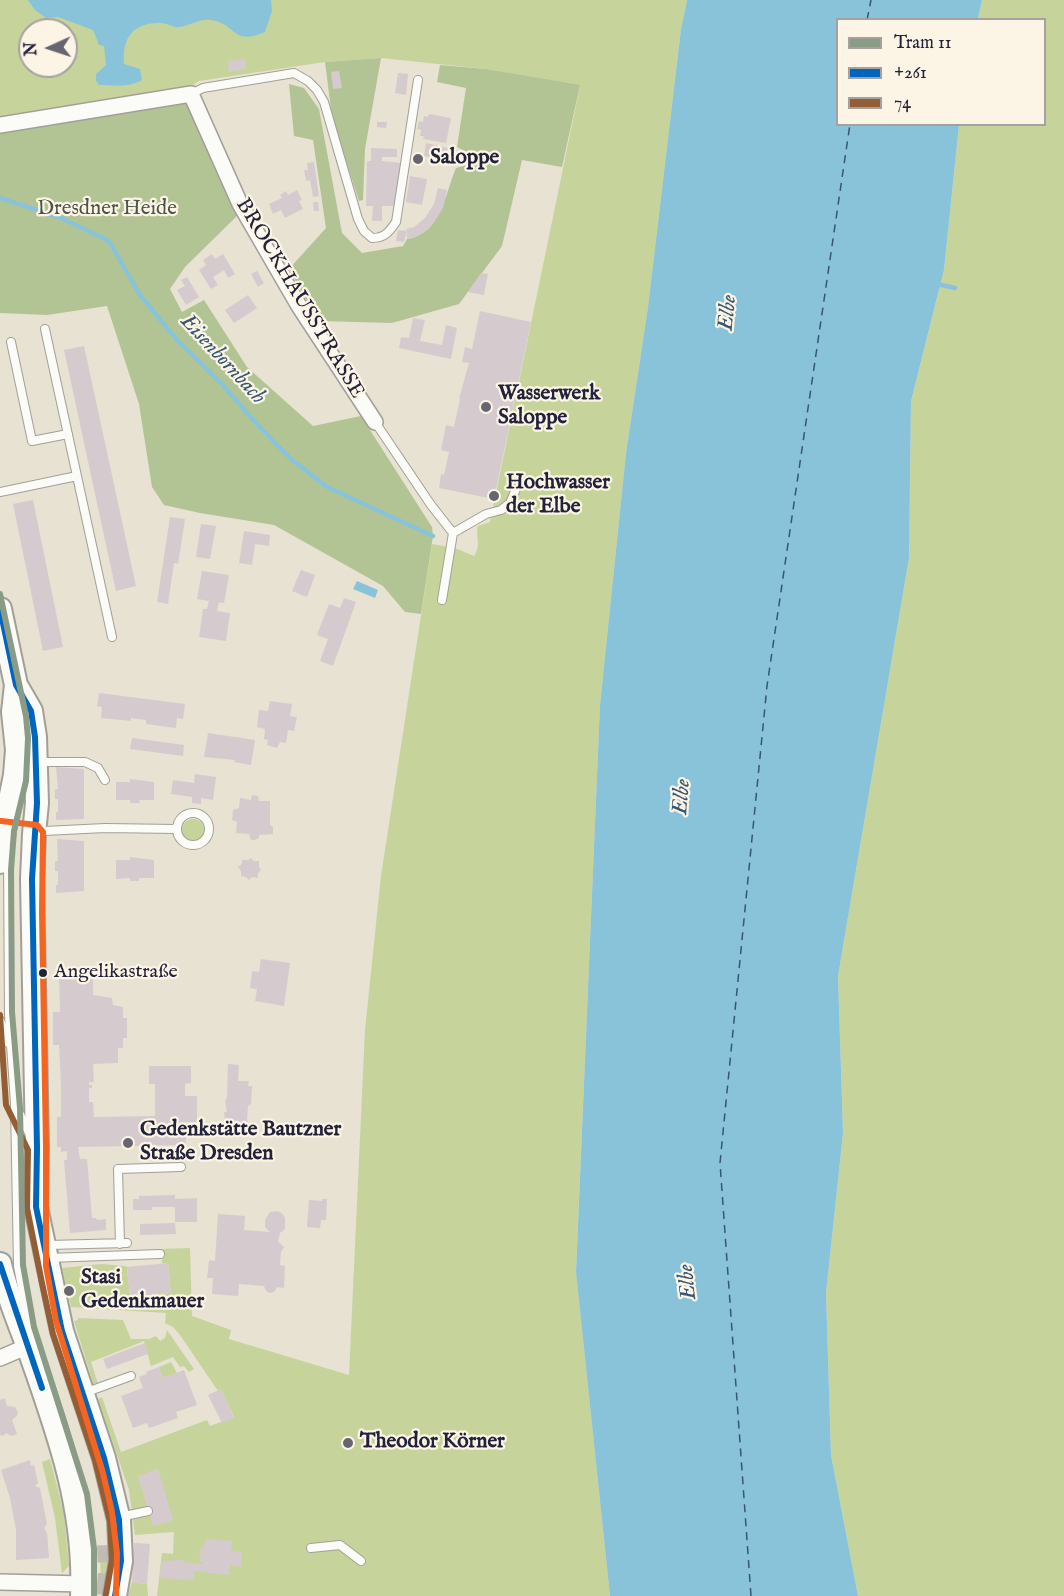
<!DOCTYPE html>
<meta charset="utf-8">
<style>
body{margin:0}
#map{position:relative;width:1064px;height:1596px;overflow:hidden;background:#e7e2d1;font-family:"IM FELL English",serif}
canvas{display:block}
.legend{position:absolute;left:836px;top:18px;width:210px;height:108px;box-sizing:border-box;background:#fcf5e5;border:2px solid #a5a1a1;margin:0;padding:8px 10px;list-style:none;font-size:18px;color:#22223b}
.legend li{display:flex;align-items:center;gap:12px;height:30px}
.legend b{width:30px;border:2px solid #a5a1a1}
.north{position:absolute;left:18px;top:18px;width:60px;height:60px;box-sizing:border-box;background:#fcf5e5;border:2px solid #a5a1a1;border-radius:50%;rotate:267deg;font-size:16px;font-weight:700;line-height:24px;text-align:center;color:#22223b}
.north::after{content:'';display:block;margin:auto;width:21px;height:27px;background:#676570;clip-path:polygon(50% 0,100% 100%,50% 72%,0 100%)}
</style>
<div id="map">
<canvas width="1064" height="1596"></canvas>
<ul class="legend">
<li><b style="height:8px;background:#8a9c86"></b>Tram 11</li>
<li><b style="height:8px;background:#0065bd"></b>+261</li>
<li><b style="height:8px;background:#935e36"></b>74</li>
</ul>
<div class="north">N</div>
</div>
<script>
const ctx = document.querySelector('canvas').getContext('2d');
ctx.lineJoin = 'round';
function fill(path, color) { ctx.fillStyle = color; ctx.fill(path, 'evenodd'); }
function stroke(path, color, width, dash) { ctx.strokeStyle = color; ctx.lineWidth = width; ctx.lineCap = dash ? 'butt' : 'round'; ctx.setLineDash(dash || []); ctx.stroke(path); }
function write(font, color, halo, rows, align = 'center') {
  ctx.font = font + ' "IM FELL English",serif'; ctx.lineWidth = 4.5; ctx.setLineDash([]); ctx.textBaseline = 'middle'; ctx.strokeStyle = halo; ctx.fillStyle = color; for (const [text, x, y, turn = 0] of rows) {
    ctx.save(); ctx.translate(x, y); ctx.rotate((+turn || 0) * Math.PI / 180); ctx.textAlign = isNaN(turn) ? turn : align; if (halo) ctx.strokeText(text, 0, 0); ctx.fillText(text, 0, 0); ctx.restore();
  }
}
const green = new Path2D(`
 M0 0H687L681 29 648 307 626 453 600 705 576 1271 610 1596H157L162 1553 173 1554 174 1532 135 1535 129 1490 98 1399 102 1397 121 1452 207 1420 210 1426 234 1417 221 1390 218 1391 180 1335 173 1327 165 1323 166 1313 71 1307 62 1268 101 1264 124 1266 127 1267 131 1307 151 1305V1295L171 1293 168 1263H162V1249L190 1248 192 1316 231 1330 229 1339 349 1375 365 1030 381 876 432 544 455 548 474 556C482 544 475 537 478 526L490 522 580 86 486 69 381 58 325 62 199 81 185 90 0 117ZM30 30H66V66H30Z
 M982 0H1064V1596H858L831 1455 826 1293 843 1133 838 976 909 558 911 401 944 270 959 125 1044 124V20L978 19Z
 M182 830a11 11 0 1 1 22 0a11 11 0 1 1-22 0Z
 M78 1318 123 1320 131 1339H149L156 1336 160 1341 165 1338 167 1330 194 1369 189 1372 184 1366 180 1367 173 1357 151 1366 144 1341 91 1362 98 1384 94 1386 74 1321 78 1320Z
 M171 1362 177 1373 163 1378 159 1367Z
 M50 1459 64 1513 69 1566 62 1573 55 1518 42 1462Z
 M116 1547 110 1596H101L100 1548Z
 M132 1582 147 1584 148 1596H128Z`);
const forest = new Path2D(`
 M381 58 365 149 363 200 359 201 332 117 325 62Z
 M440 65 486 69 580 85 562 167 522 160 502 246 459 304 392 323 318 321 289 269 326 228 313 140 294 136 289 84 304 88 319 109 342 233 362 253 403 246 407 239C441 234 445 194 456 168L467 165 469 153 457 147 466 88 437 82Z
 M186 101 239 214 185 267 170 289 182 312 204 300 247 367 313 426 361 416 432 527 433 536 421 614 405 612 383 586 274 525 200 513 164 505 152 487 139 404 107 306 47 315 0 313V130Z`);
const water = new Path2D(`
 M28 0H271L272 11 265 32C231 46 239 25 211 20 200 18 190 26 179 27 173 28 167 23 161 23 133 22 122 38 124 64L140 69 142 80C128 88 115 85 99 85L96 81V74L106 65 104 46 99 45 93 30 58 17 46 18 35 10Z
 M687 0H982L978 19 838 20V124L959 125 944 270 911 401 909 558 838 976 843 1133 826 1293 831 1455 858 1596H610L576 1272 600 705 626 453 648 307 681 29Z
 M357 581 378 590 375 598 353 589Z`);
const stream = new Path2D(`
 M0 198 61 218 109 241 140 295 177 340 223 385 254 421 291 459 327 487 433 536
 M937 284 955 288`);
const ferry = new Path2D(`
 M867 20 871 0
 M751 1596 720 1163 767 686 850 124`);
const building = new Path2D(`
 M245 59 246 69 229 72 228 61Z
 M339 71 342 88 333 89 331 72Z
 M398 73 408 74 406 95 395 93Z
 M429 114 451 118 446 143 423 139 424 136H420L421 130 417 129 419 121 423 122 424 116 428 117Z
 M377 122H387L386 128 377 127Z
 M426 143 448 148 445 160 424 156Z
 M371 148 397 149V157H382V161L401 163 396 206H382V221H372L373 206H366L367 161H371Z
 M314 162 319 196 313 197 310 180 306 181 304 170H308L307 163Z
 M410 176 427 179 422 205 406 202Z
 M438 188 447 190 443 208 432 225 426 231 413 238 407 239V231L404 242 396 241 398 230 407 231 406 229 414 227 425 218 434 204Z
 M297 190 302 200 299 201 303 209 285 218 281 210 273 214 269 204 282 198 280 195 286 191 288 195Z
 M313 202H318L319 211H314Z
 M212 254 215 259 223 254 235 274 228 278 224 270 213 277 218 285 211 289 199 270 206 265 203 260Z
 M257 271 264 283 258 287 251 274Z
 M481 273 488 274 484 295 468 292Z
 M187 277 199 297 186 305 177 290 185 286 181 280Z
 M248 295 257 308 234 323 225 310Z
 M480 311 531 322 494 499 439 488 441 474 444 475 449 452 441 450 446 425 454 427 460 399H459L469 363 462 362 465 347 472 349Z
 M413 318 425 320 420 341 442 345 446 325 457 328 451 359 399 348 401 337 409 338Z
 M84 346 136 586 116 591 64 350Z
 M33 500 63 647 43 651 13 504Z
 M170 517 185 519 178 564 174 563 168 604 157 602Z
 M201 524 216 526 210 559 196 557Z
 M244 531 270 535 269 546 255 544 252 565 239 563Z
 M301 570 315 575 307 597 292 591Z
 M202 571 229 575 224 603 219 602 217 611 230 613 226 641 199 637 203 609H207L209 601 197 599Z
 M344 598 356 602 333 666 320 661 328 639 317 635 329 604 340 608Z
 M99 693 185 704 183 719 177 718 176 728 146 724V720L131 718V721L101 718 102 707 97 706Z
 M270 701 292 704 290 716 297 717 294 731 288 730 286 743 280 742 277 748 267 745 268 740 264 739 265 729 257 727 259 710 268 711Z
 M208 733 255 740 251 765 234 762 235 760 204 757Z
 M132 738 184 745 183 756 130 749Z
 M56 767 84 769V819L56 820V812H58V799H55V789H58Z
 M195 774 216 777 213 800 201 798V804L192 803V797L171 794 173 780 194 783Z
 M130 779 154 782V800H139L140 803H130V800H116V782H130Z
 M252 795 258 796 259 801H270V825L273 827V834L259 835V838L255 840H251L249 834 236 833 237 822 232 820 233 810 239 808 240 798 251 800Z
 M57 839 84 841V891L56 893V885H58V871H55V861H58Z
 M130 857 154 860V878H139V881H130V878L116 879V860H130Z
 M251 858 254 861H259V867L261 870 258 873V878L252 877 249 880 246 877 241 876V871L238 867 242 864V860H248Z
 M261 959 290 963 284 1006 255 1001 257 989 250 988 252 971 259 972Z
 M59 973H89V975H93V995L112 998 113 1005 123 1007V1018H127V1038H123V1048H118V1063L93 1064 94 1082H89V1085H92V1088H89V1102H93L94 1117 155 1116V1084H149V1066H191V1083L185 1084V1096H197V1122H185L186 1145 78 1147 80 1159H87L92 1218H96L97 1220 106 1219V1230L70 1233 64 1160H67V1151L61 1152V1147H57V1117H61V1084L59 1045H53V1012H60Z
 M228 1064 239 1065 238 1081H249L248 1086H252L251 1104 248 1106 247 1121 250 1124V1130L246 1133 241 1132 239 1129 226 1128 224 1112H227L225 1101 227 1098Z
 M175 1195V1199L197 1198V1222H175V1207H152V1210H133V1199H139V1196Z
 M322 1199H327L326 1220H321L320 1228 307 1227 309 1200 322 1201Z
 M277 1211 282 1213 285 1218V1229L280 1233 278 1242 284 1247 281 1252 280 1265 285 1266 284 1288 277 1287 274 1292 270 1293 266 1291 264 1286 239 1284 238 1296 212 1294 213 1278H207L209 1260 215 1261 218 1214 245 1216 244 1230 270 1232 265 1227V1220L270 1212Z
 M175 1223 176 1234 140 1235V1224Z
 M168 1263 171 1293 130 1297 127 1267Z
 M145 1343 148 1354 107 1369 103 1359Z
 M159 1367 163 1378 184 1370 197 1405 176 1412 178 1418 149 1428 147 1423 133 1428 121 1396 143 1388 139 1377 147 1374 146 1372Z
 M221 1389 234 1418 222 1423 208 1395Z
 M5 1398 7 1406 15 1407 18 1412 17 1416 12 1420 17 1434 12 1436 6 1433 3 1436 0 1435V1400Z
 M30 1460 31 1466 34 1465 38 1483 35 1486 40 1488 47 1524 44 1528 47 1533 49 1558 16 1560V1530L10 1498 1 1470Z
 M158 1469 173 1520 153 1526 138 1476Z
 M205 1539 232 1541 231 1551 242 1552 241 1567 230 1565 229 1575 194 1571 193 1580 160 1578 161 1561 183 1560V1562L203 1564V1562H199L201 1547 204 1548Z
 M134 1543 150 1544 147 1584 132 1582Z`);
const primaryTunnel = new Path2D(`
 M107 1595 109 1574 108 1545`);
const service = new Path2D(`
 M191 94 203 88 294 73 308 81 317 90 324 102 358 219 364 231 372 238C385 238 389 232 396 222L418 80
 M45 329 112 637
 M11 342 32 441 68 434
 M375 422 431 505 453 533
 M0 492 77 476
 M453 533 486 514 501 510 510 503 516 489
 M442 600 453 533
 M38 762H85L98 768 105 780
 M177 829a16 16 0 1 1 32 0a16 16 0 1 1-32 0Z
 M37 833 44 831 105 828 176 829
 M8 861 9 1015 15 1104 18 1266 28 1319
 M0 1020 8 1043
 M17 1108 29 1133
 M120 1244 118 1169 181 1167
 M48 1245 127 1243
 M48 1258 160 1254
 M84 1393 131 1376
 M120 1517 148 1511
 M311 1548 340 1545 361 1561`);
const minor = new Path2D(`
 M0 125 191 94 240 204 299 306 375 422
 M0 1358 28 1346
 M0 1582 83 1584`);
const primary = new Path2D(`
 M0 609 16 685 31 711 35 737 37 803 34 834 32 879 37 1148 36 1207 62 1331 104 1458 119 1520 121 1561 115 1596
 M0 862 4 830 15 775 17 750 13 712 16 685
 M0 1264C6 1292 18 1320 28 1347 57 1429 86 1507 82 1596`);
const bus1 = new Path2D(`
 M0 609 16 685 31 711 35 737 37 803 32 879 37 1148 36 1207 62 1331 104 1458 119 1520 121 1561 115 1596
 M0 1264 42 1388`);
const bus2 = new Path2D(`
 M0 1015 6 1105 28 1150 27 1208 42 1283 53 1334 95 1460 110 1521 112 1560 106 1594`);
const bus3 = new Path2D(`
 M1 821 37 825 43 832 42 912 46 1147V1266L56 1321 103 1473 112 1512 117 1553 116 1596`);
const tram1 = new Path2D(`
 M0 594 26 716 28 738 26 781 14 831 11 870 12 1012 20 1108 23 1265 34 1327 87 1494 94 1549V1596`);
const markers = [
 [418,159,6,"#676570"],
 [486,407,6,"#676570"],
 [494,496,6,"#676570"],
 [43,973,5,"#22223b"],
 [128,1143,6,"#676570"],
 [69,1291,6,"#676570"],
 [348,1443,6,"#676570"]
];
const busNames = [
 ["Angelikastraße",54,973]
];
const poiNames = [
 ["Saloppe",430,159],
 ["Wasserwerk",498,395],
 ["Saloppe",498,419],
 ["Hochwasser",506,484],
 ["der Elbe",506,508],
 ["Gedenkstätte Bautzner",140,1131],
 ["Straße Dresden",140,1155],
 ["Stasi",81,1279],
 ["Gedenkmauer",81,1303],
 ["Theodor Körner",360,1443]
];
const parkNames = [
 ["Dresdner Heide",107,210]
];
const streetNames = [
 ["BROCKHAUSSTRASSE",299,299,59]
];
const waterNames = [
 ["Elbe",729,313,-84],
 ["Eisenbornbach",222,360,47],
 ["Elbe",683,797,-85],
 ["Elbe",689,1282,-96]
];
fill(green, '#c6d49c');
fill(forest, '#b3c494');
fill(water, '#89c3d9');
stroke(stream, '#89c3d9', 4.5);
stroke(ferry, '#385674', 1.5, [8, 6]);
fill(building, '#d5cbce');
stroke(primaryTunnel, '#c0bcb3', 22, [22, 11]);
stroke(service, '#a29f99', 10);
stroke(minor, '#a29f99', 18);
stroke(primary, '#a29f99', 26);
stroke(service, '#fbfbf8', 8);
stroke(minor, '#fbfbf8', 15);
stroke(primary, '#fbfbf8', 22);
stroke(bus1, '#0065bd', 6);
stroke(bus2, '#935e36', 6);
stroke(bus3, '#f26522', 6);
stroke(tram1, '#8a9c86', 6);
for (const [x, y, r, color] of markers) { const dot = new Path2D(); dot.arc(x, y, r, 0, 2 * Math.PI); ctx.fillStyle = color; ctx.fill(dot); stroke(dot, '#fcf5e5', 2); }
write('20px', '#22223b', '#fcf5e5', busNames, 'left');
write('bold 21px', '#22223b', '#fcf5e5', poiNames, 'left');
write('21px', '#4b544b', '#fcf5e5', parkNames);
write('21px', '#22223b', '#fcf5e5', streetNames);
write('italic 22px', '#385674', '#fcf5e5', waterNames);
</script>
